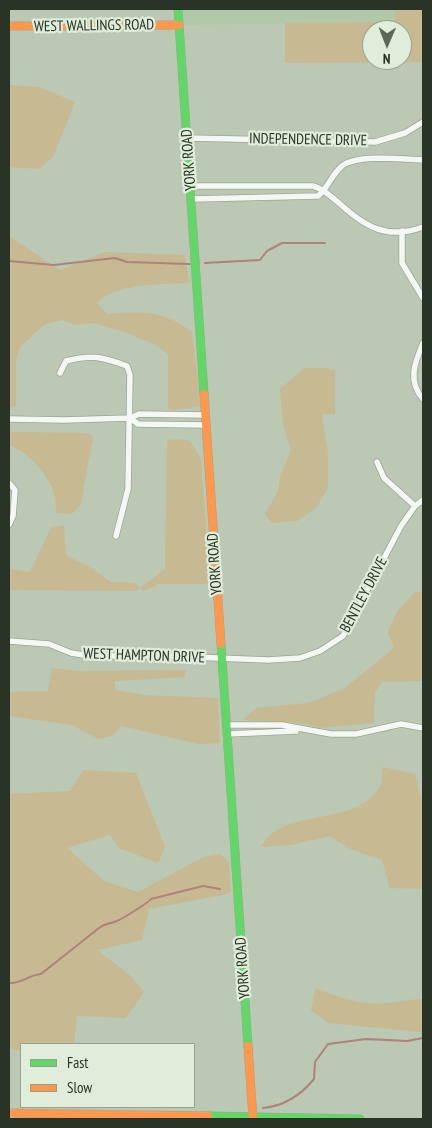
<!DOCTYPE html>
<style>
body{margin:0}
#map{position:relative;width:432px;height:1128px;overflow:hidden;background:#bac8b4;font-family:"PT Sans Narrow",sans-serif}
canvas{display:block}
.frame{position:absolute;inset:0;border:10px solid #2a3426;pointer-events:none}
.legend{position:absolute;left:20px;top:1043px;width:175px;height:65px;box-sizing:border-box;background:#dfedda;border:1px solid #97a392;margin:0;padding:6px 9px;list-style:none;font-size:15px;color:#2a3426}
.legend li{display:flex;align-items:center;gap:10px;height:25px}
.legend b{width:25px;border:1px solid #97a392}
.north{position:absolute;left:362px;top:20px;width:50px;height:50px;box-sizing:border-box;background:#dfedda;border:1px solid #97a392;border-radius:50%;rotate:181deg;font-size:14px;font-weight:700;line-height:20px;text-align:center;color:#2a3426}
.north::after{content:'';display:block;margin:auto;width:18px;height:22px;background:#5c6858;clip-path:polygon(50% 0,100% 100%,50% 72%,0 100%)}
</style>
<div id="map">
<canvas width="432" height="1128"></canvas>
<div class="frame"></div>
<ul class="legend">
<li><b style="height:6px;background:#63d668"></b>Fast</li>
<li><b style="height:6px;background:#ff974d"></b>Slow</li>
</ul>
<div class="north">N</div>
</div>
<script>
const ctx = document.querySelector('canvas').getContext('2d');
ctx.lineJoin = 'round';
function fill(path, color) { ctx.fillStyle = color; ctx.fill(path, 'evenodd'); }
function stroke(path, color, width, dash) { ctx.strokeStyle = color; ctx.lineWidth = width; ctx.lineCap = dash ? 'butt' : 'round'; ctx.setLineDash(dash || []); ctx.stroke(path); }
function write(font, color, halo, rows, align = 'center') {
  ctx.font = font + ' "PT Sans Narrow",sans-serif'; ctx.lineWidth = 4.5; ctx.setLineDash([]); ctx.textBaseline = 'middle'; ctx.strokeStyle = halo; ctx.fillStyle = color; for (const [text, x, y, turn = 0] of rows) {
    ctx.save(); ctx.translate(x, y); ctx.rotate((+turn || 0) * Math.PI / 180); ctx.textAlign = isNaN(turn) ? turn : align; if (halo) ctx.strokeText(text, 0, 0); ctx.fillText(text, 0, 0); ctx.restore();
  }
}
const built = new Path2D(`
 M181 9H395L396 22 182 25Z`);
const green = new Path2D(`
 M395 9H423V62L285 63V23L395 22ZM372 30H402V60H372Z
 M9 85 39 87 75 102 53 157 39 169 9 167Z
 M9 236 60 270 105 252 185 255 189 283C163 284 115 283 97 303L107 314C141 311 164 310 192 332L201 406 173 410 168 408V354L156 345 122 331 93 323 76 325 63 320 45 324 20 347 16 360V407L9 408Z
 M304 368H326L335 371V414H322L328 454V488L316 508 297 521 272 523 265 514 278 492 280 477 291 450 283 424 280 389Z
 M9 432 88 433 93 437 81 504 72 514 57 513C55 504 55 493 51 485 42 468 27 452 9 445Z
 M179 439 190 441 201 459 210 584H159L144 591 140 588 135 591 9 590V569L30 572 51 528 64 525 66 555 93 569 111 582 135 583 140 588 165 569 167 440Z
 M415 592H423V681L382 682 375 693 374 723 319 728 303 723 243 720 256 708 308 703 345 688 394 648 388 632 397 612Z
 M52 668 78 671 186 670 185 677 115 681V690L143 695 218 698 220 743 199 744 121 726 112 736 98 739 72 725 9 716V692L48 691Z
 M382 767 415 774 423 808V889L390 888 382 860 350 849 330 836 291 845 261 847C285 804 356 830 380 786 383 782 382 773 382 767Z
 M83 770 136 773 165 847 158 863 119 848 110 835 67 848 104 881 138 892 204 857 220 854 229 862 231 891 228 894 149 909 142 940 97 950 132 977 144 992 126 1018 77 1016 74 1044H21V1051L9 1048V794L70 791Z
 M316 988C339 998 362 1006 388 1003 400 1002 411 999 423 999V1036L420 1032 329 1023 311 1010Z`);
const stream = new Path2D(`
 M9 261 54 265 115 258 127 262 190 264
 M205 263 260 260 267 251 282 243H325
 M9 983C22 984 28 975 41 974L99 928C105 923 110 924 117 921 122 919 148 903 151 899L203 886 220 889
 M263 1108C284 1106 301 1095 314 1079L315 1062 328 1044 366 1039 407 1041 423 1038`);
const street = new Path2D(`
 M187 138 375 142 405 133 423 122
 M191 186H313C324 189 330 196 339 203 365 227 387 240 423 227
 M192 199 318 196C328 188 332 174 342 166 356 154 404 159 423 160
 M402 231V263L423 298
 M423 343C415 362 407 381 423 399
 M60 373 66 361C91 354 103 357 127 366L130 375 128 489 116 536
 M130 418 138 424 205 425
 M9 419 64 420 130 418 139 414 205 415
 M377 462 384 478 415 506
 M9 483 15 490 13 516 9 525
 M9 641 49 644 71 653 90 656H167L268 660 300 658 320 651 343 636 401 526 415 506 423 500
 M226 725H282L331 734H356L401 724 423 728
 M227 734 296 731`);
const fast = new Path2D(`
 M178 9 204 394
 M221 644 248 1046
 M208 1116 360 1119`);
const slow = new Path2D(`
 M9 26 179 25
 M204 394 221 644
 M248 1046 253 1119
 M9 1113 208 1116`);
const streetNames = [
 ["WEST WALLINGS ROAD",94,26,-1],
 ["INDEPENDENCE DRIVE",308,140,1],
 ["YORK ROAD",189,160,-94],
 ["YORK ROAD",215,564,-94],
 ["BENTLEY DRIVE",364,595,-62],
 ["WEST HAMPTON DRIVE",144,656,2],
 ["YORK ROAD",243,968,-94]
];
fill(built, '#b2c9a9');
fill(green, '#c7b991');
stroke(stream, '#b0817d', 2);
stroke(street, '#9ba696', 7);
stroke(fast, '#9ba696', 9);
stroke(slow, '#9ba696', 9);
stroke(street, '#f5f7f4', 5.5);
stroke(fast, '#63d668', 8);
stroke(slow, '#ff974d', 8);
write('15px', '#2a3426', '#dfedda', streetNames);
</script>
